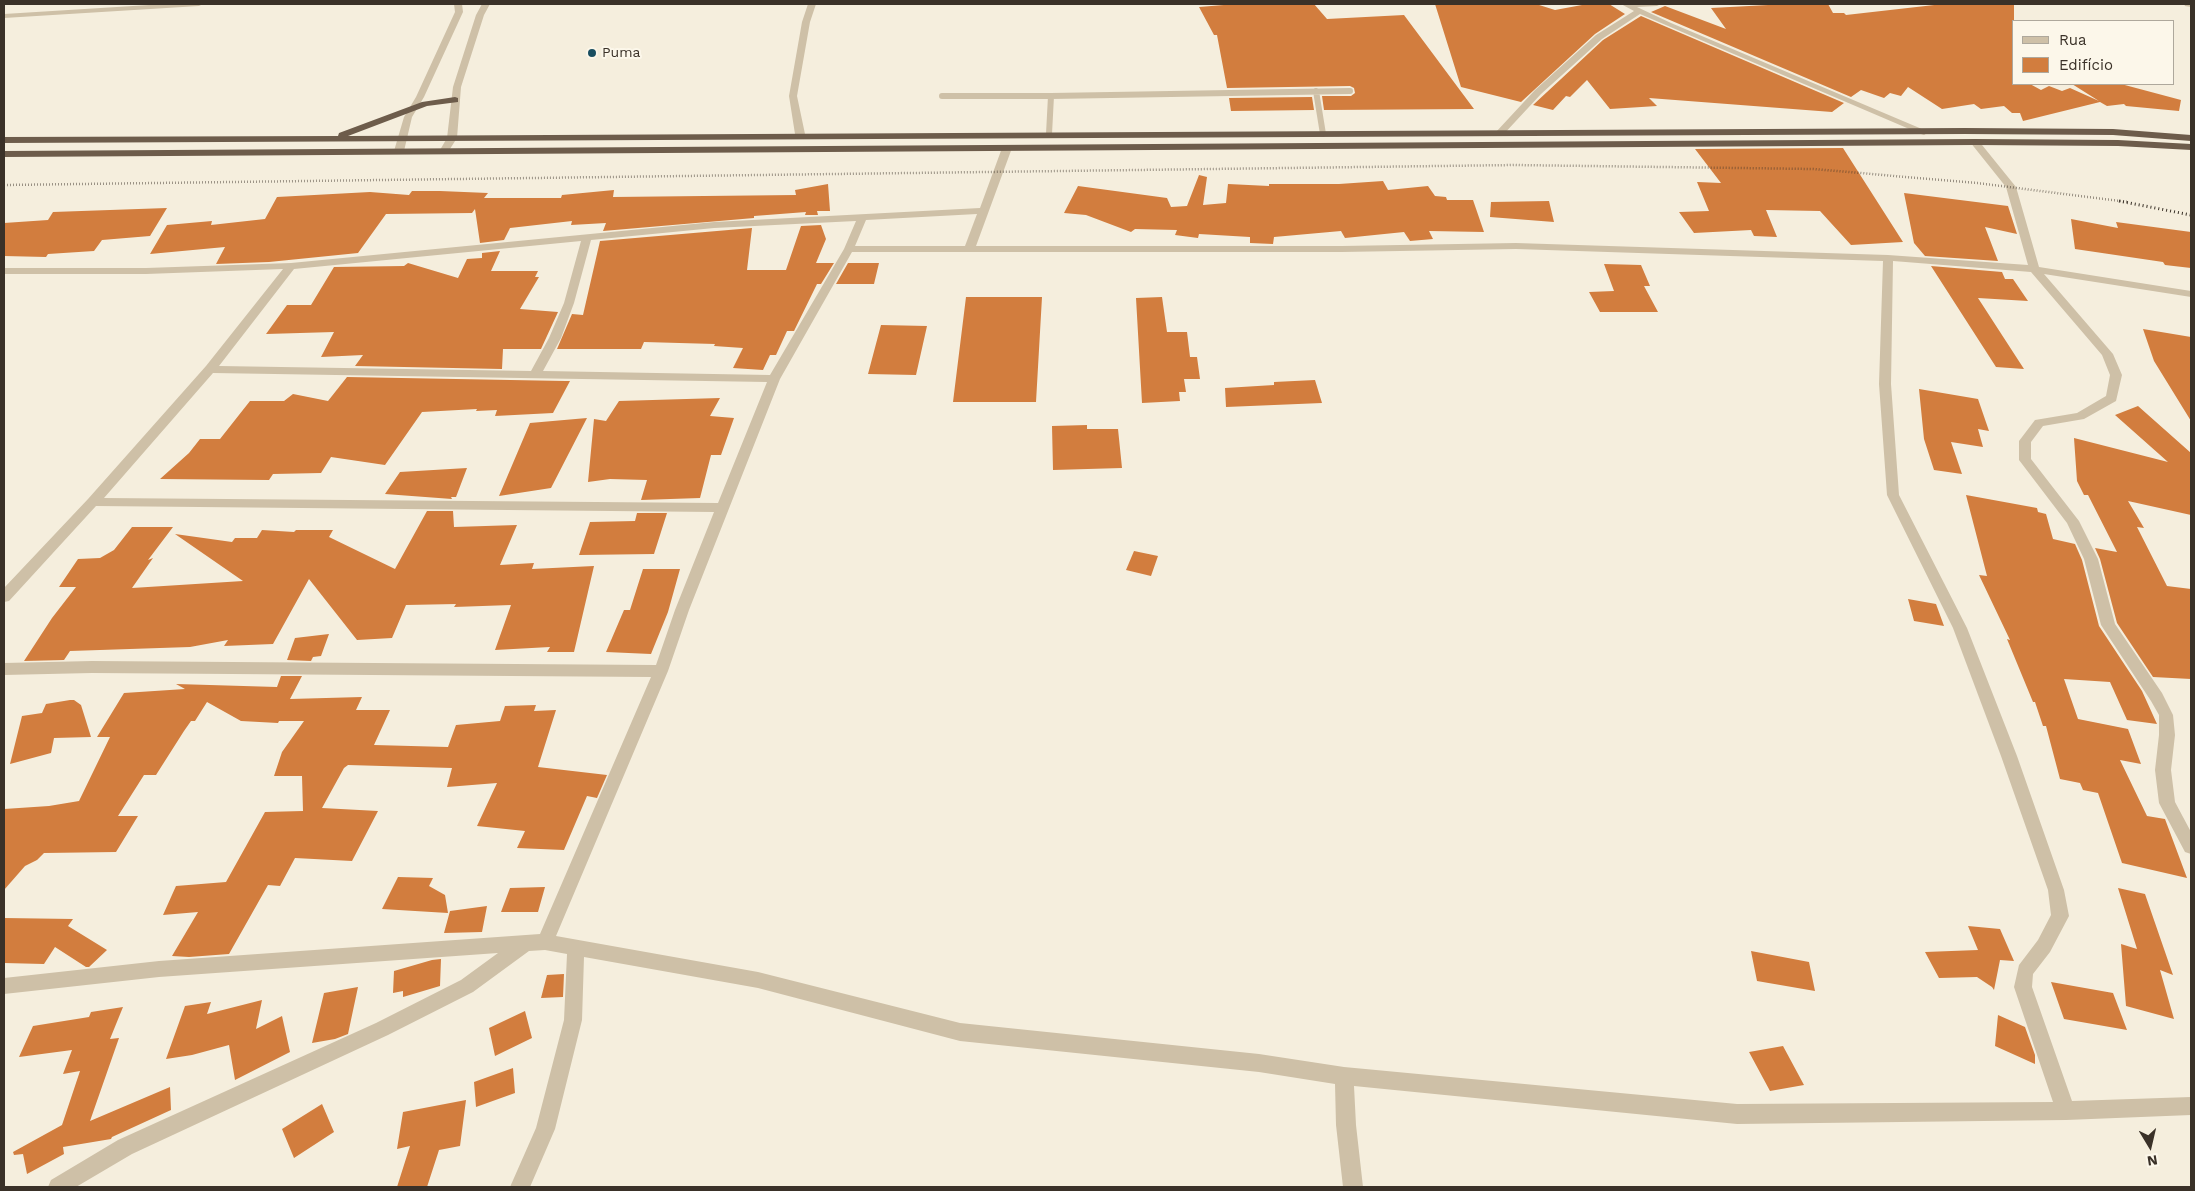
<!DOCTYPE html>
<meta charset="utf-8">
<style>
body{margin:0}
#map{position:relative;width:2195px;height:1191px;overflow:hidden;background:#f5eedd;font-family:"Work Sans",sans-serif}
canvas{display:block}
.frame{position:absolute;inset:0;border:5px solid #3a3128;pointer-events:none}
.legend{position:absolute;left:2012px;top:20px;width:162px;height:65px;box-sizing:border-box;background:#fcf7ea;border:1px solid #aea89c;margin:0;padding:6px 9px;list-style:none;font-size:15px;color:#3a3128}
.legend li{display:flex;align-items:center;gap:10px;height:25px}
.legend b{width:25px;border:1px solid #aea89c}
.north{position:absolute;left:2125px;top:1121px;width:50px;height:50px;-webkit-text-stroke:4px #fcf7ea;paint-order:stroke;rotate:171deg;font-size:14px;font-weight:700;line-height:20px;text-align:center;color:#3a3128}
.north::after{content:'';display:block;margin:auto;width:18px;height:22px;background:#3a3128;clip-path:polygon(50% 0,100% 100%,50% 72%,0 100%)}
</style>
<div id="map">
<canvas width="2195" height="1191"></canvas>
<div class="frame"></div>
<ul class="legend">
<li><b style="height:6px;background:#cec0a7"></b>Rua</li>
<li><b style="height:14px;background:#d27d3e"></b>Edifício</li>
</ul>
<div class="north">N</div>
</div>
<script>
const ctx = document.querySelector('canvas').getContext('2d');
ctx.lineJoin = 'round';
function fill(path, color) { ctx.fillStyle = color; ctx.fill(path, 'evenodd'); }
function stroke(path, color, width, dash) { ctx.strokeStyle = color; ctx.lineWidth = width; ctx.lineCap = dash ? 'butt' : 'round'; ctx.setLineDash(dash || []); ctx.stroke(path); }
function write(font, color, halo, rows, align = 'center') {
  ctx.font = font + ' "Work Sans",sans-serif'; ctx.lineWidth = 4; ctx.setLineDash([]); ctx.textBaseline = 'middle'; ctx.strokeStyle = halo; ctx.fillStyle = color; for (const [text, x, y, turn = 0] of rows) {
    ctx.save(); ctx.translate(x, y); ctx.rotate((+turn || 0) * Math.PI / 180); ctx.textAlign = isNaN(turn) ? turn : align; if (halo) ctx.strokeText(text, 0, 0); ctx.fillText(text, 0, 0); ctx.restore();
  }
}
const building = new Path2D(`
 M1236 4H1314L1327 19 1404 15 1474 109 1324 110 1322 96H1351L1355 93 1354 88 1350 86 1227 88 1217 35H1214L1199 7Z
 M1435 4H1536L1555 10 1582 5 1609 4 1625 14 1595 34 1521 102 1461 87Z
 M1787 4H1828L1833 13H1844L1846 15 1943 4H2014V84H2030L2041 90 2049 86 2062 91 2070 88 2099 101 2072 84H2121L2181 100 2179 111 2126 106 2124 104 2107 106 2100 102 2023 121 2020 113H2012L2004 106 1981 109 1974 104 1942 109 1908 87 1901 96 1890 93 1884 98 1861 90 1851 97 1651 12 1665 6 1726 29 1711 8Z
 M1641 16 1844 103 1832 112 1649 98 1657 106 1610 109 1587 80 1570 97 1566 96 1553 110 1533 105 1603 40Z
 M1312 97 1314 110 1231 111 1229 98Z
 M1843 148 1903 242 1851 245 1820 211 1766 210 1777 237 1754 236 1751 230 1694 233 1679 212 1709 211 1697 182 1721 183 1695 149Z
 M1199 175 1207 177 1203 205 1226 203 1228 184 1269 186V184H1339L1383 181 1388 190 1428 186 1435 196 1446 197 1447 200H1473L1484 232 1429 231 1433 239 1410 241 1404 232 1345 238 1341 231 1274 237 1273 244 1250 243V237L1199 234 1198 238 1175 235 1177 230 1135 229 1131 232 1086 215 1064 213 1078 186 1167 198 1171 207 1187 206Z
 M828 184 830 211H817L818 215H805L806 212 754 216V218L603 231 606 223 571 225 572 221 510 228 504 240 480 243 475 209 472 213 386 214 358 253 269 262 216 264 225 247 150 254 167 225 212 221 211 225 265 219 277 197 370 192 409 195 412 191H440L488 193 484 198H561L562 195 614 190 613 197 796 195 795 190Z
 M1904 193 2008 206 2017 234 1985 227 1998 261 1925 256 1914 243Z
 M1549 201 1554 222 1490 217 1491 202Z
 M167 208 150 236 102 240 94 251 48 254 46 257 4 256V223L48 220 53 212Z
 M2071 219 2118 228 2116 222 2191 232V268L2165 265 2163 262 2075 249Z
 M821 225 826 239 816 263H834L821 284H817L794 331H787L776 355H770L763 370 733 368 743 348 714 346 715 344 644 342 641 349H557L572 314 583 315 600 241 752 228 747 270H786L801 226Z
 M500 251 491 271H538L535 277H539L520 309 558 312 541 349H503L502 369 355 366 363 355 321 357 334 332 266 334 287 305H311L334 267 404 266 408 263 458 278 467 259 482 258V253Z
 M848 263H879L874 284H836Z
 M1604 264 1641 265 1650 286H1644L1658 312H1600L1589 292 1614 291Z
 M1931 266 2002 272 2005 279H2013L2028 301 1978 298 2024 369 1996 367Z
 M966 297H1042L1036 402H953Z
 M1162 297 1167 332H1187L1190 357H1197L1200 379H1184L1186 392H1179L1180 401 1142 403 1136 298Z
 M881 325 927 326 916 375 868 374Z
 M2143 329 2191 337V421L2154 361Z
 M347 377 565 381H570L553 413 495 416 497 410 476 411 477 409 422 412 385 465 331 457 321 473 273 474 269 480 160 479 189 453 200 439H220L250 401H284L293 394 328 401Z
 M1315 380 1322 403 1226 407 1225 388 1274 385V382Z
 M1919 389 1978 399 1989 431 1978 429 1983 447 1951 442 1962 474 1934 470 1924 439Z
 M720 398 710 416 734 418 721 455H711L700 498 641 500 647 480 610 479 588 482 594 419 606 421 619 401Z
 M2138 406 2191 453V515L2128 501 2144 528 2137 527 2167 586 2191 589V679L2153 677 2117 623 2100 559 2095 548 2117 552 2088 495H2084L2077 481 2074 438 2168 462 2115 415Z
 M587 418 551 488 499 496 530 423Z
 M1087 425V429H1118L1122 468 1053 470 1052 426Z
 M467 468 456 497H451L452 499 385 494 400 472Z
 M1966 495 2037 508 2038 512 2046 514 2053 539 2075 544 2082 560 2099 626 2142 691 2157 724 2127 720 2110 682 2064 679 2078 719 2128 729 2141 764 2120 760 2147 816 2165 819 2187 878 2122 863 2098 793 2083 790 2080 783 2060 779 2046 726H2043L2035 702H2033L2007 639 2010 640 1979 575 1987 576Z
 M427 511H453L454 527 517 525 500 565 534 563 532 569 594 566 574 652H547L550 647 495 650 511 605 454 607 456 604 406 605 392 638 357 640 309 579 273 644 224 646 228 640 190 647 70 651 64 660 24 661 52 618 76 587H59L78 559 100 558 114 550 132 527H173L148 560 153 558 132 588 243 581 175 534 232 542 235 538H257L262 530 294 532 296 530H333L329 537 395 569Z
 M637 513H667L654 554 579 555 590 522 635 521Z
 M1134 551 1158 556 1151 576 1126 570Z
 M643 569H680L668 612 651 654 606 652 624 610H630Z
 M1908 599 1936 604 1944 626 1914 621Z
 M329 634 321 656 313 657 311 661 287 660 295 638Z
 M281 676H302L290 699 362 697 356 710H390L374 745 448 747 456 725 500 721 505 706 536 705 534 711 556 710 538 767 607 775 597 798 587 796 564 850 517 848 525 831 477 826 497 783 447 787 452 768 348 765 344 768 322 808 378 811 352 861 295 858 280 886 268 885 229 954 189 957 172 956 198 912 163 915 176 886 226 882 265 812 303 811 302 776H274L282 752 304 721H279L278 723 241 721 207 702 195 721H191L184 731 156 775H144L118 816H138L116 852 44 853 37 860 25 866 4 890V809L49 806 79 801 110 737H97L124 693 185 689 176 684 277 687Z
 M70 700H74L81 705 91 737 54 738 51 753 10 764 22 716 42 713 46 704Z
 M398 877 433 878 429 886 445 895 448 913 382 909Z
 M545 887 538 912H501L510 888Z
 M2118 888 2145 894 2173 975 2160 970 2174 1019 2126 1006 2121 944 2137 949Z
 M487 906 482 932 444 933 450 911Z
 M4 918 73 919 68 926 107 950 89 967H86L55 947 44 964 4 963Z
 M1968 926 2000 929 2014 961 2000 960 1994 990 1992 987 1977 977 1939 978 1925 952 1978 950Z
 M1751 951 1809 962 1815 991 1757 981Z
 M441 959 440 986 403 997V991L393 993 394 971 432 960Z
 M564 974 563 997 541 998 547 975Z
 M2051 982 2113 993 2127 1030 2064 1019Z
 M358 987 348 1034 335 1039 312 1043 324 993Z
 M262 1000 256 1029 282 1016 290 1052 235 1080 229 1045 192 1055 166 1059 185 1006 211 1002 207 1014Z
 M123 1007 110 1039 119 1038 90 1121 170 1087 171 1110 112 1137 111 1139 63 1147 64 1154 27 1174 23 1154 14 1155 13 1152 62 1125 80 1071 63 1074 72 1050 19 1057 33 1026 89 1017 91 1012Z
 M525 1011 532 1038 495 1056 489 1028Z
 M1998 1015 2025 1027 2035 1055V1064L1995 1046Z
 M1783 1046 1804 1085 1770 1091 1749 1052Z
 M513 1068 515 1093 476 1107 474 1082Z
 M466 1100 460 1146 439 1150 427 1187H397L410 1146 397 1149 403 1112Z
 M322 1104 334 1132 294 1158 282 1129Z`);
const service = new Path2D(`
 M1316 91 1323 134
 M942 96H1051
 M1049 134 1051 96 1350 91`);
const minor = new Path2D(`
 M165 4H203L199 6 4 18V14Z
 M454 4H462L463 12 424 97 412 117 404 151 399 154 396 153 394 151 404 117 416 97 455 12Z
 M482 4H490L484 15 461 87 457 138 448 152H442L440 150 447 138 453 87 476 15Z
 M808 4H816L810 22 797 96 805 134 800 137 795 134 789 96 802 22Z
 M1621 4H1661L1657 6 1637 7 1671 23 1929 132 1924 135 1921 134 1640 14 1602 39 1541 94 1502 136H1496V132L1535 90 1596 35 1634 11Z
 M1975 139 1978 140 2016 187 2039 267 2191 291V297L2044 274 2113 354 2122 375 2116 401 2084 419 2043 426 2031 442V459L2079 521 2098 559 2115 624 2162 693 2173 715 2175 735 2171 770 2175 802 2191 832V854L2185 852 2159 803 2155 770 2159 735V715L2151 701 2101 625 2084 559 2067 523 2019 460V441L2035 420 2077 413 2106 396 2110 375 2102 355 2031 272 1893 261 1891 384 1899 495 1967 628 2017 756 2064 890 2069 916 2050 952 2033 974 2032 987 2072 1101 2191 1097V1115L2066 1120 1737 1124 1354 1086 1356 1125 1363 1187H1343L1336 1125 1335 1084 1259 1072 960 1041 758 988 584 957 582 1020 555 1129 530 1187H510L536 1128 564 1020 567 954 545 950 529 951 473 992 388 1035 132 1154 76 1187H48L51 1180 118 1140 376 1023 461 980 498 953 159 977 4 994V978L159 961 540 934 651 677 92 673 4 675V663L92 661 656 665 675 610 714 512 96 506 9 601 4 602V588L88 499 206 366 283 269 146 274H4V268H146L291 263 714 222 980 208 1002 148 1007 145 1012 148 976 246H1342L1516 243 1888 255 2028 265 2006 187 1970 142ZM977 214 965 246H855L866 220ZM856 221 844 249 770 375 543 371 561 338 574 303 591 240 714 228ZM581 241 564 303 549 338 531 371 219 366 294 269ZM1516 249 1883 261 1879 384 1887 495 1953 628 2001 756 2048 890 2051 915 2038 940 2019 965 2014 987 2053 1102 1737 1104 1344 1067 1259 1054 960 1023 758 972 556 936 668 671 689 610 780 379 852 252H1342ZM213 373 767 382 718 503 104 498Z`);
const tertiary = new Path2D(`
 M2184 4H2191V7L2185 6Z`);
const trunk = new Path2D(`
 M455 97 458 98V102L427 106 348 136 1965 128 2113 129 2191 135V141L2113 135 1965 134 4 143V137L338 136 339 133 422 102Z
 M1975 139 2118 140 2191 144V150L2118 146 1975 145 4 157V151Z`);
const railFar1 = new Path2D(`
 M4 185 1514 165 1813 169 1977 183 2128 202`);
const rail = new Path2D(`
 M2119 201 2191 215`);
const markers = [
 [592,53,5,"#194e60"]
];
const farPoinames = [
 ["Puma",602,53]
];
fill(building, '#d27d3e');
stroke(service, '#cec0a7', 6);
fill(minor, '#cec0a7');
fill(tertiary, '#cec0a7');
fill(trunk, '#6d5c4b');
stroke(railFar1, '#3a3128', 2.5, [0.5, 2.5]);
stroke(rail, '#3a3128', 3, [1, 3]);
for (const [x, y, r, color] of markers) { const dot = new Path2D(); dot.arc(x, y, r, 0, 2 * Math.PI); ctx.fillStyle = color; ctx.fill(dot); stroke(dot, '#fcf7ea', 2); }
write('14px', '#3a3128', '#fcf7ea', farPoinames, 'left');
</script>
